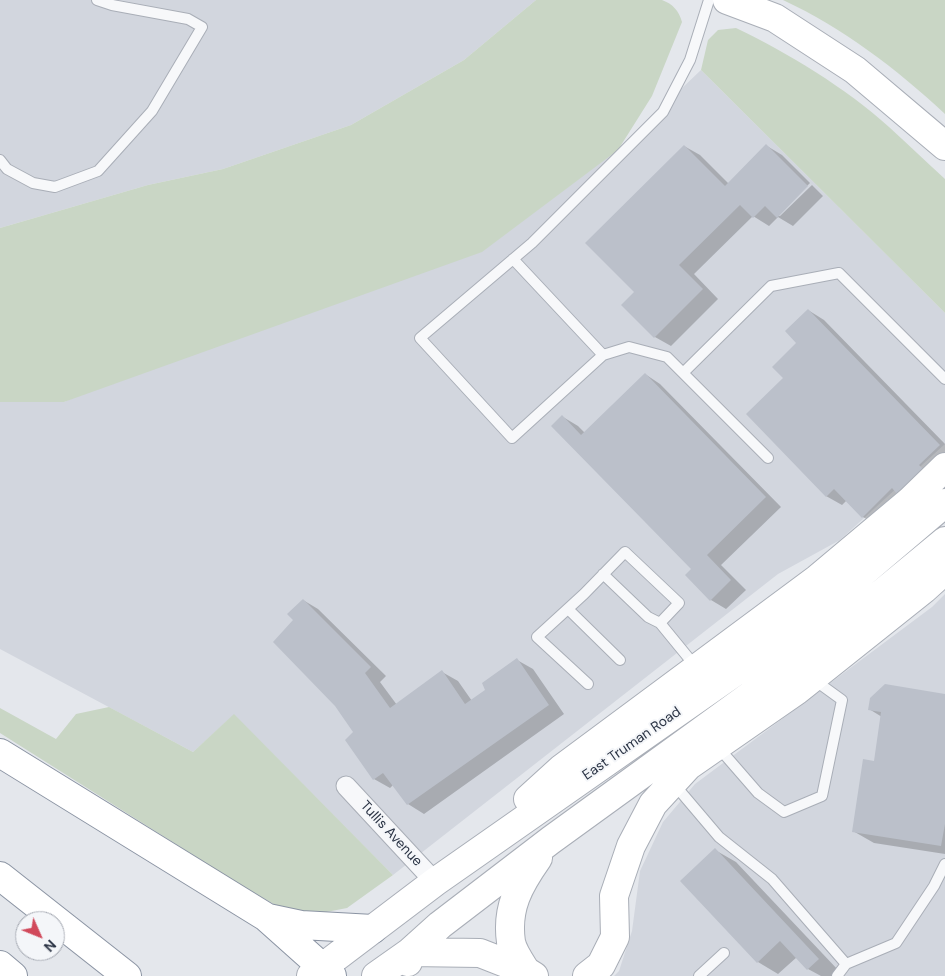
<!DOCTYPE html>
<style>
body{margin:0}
#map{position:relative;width:945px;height:976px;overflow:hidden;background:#e4e7ec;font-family:"DM Sans",sans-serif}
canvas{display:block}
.north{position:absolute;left:15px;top:911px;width:50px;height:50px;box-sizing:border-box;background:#f4f6f9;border:1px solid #a4a8b1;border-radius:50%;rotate:134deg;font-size:14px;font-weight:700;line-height:20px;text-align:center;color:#2b3445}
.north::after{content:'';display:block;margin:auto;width:18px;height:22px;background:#d1495b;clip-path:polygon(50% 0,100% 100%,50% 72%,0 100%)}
</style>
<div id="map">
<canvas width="945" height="976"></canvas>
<div class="north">N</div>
</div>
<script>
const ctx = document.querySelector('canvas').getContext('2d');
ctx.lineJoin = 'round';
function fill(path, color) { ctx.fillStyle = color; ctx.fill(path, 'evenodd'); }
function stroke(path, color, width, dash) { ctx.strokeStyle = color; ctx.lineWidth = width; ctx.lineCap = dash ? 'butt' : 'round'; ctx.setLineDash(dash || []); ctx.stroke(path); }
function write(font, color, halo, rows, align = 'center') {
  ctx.font = font + ' "DM Sans",sans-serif'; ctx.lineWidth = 4; ctx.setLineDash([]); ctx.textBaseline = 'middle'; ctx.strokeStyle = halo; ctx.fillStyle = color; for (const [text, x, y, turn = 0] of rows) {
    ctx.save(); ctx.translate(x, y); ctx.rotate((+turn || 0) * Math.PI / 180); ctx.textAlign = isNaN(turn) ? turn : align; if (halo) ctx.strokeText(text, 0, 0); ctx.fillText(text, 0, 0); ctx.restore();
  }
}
const built = new Path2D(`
 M0 0H536L464 60 351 125 223 169 148 185 0 228Z
 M701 70 945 313V444L840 540 778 574 393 875 234 715 193 752 0 649V402H64L617 150Z
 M945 594V976H614L619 971 632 931 640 871 663 822 695 784 932 607Z`);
const green = new Path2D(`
 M536 0H662C673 4 679 11 682 22L652 96 618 150 482 252 64 402H0V228L148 185 223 169 351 125 464 60Z
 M783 0H945V114C897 69 843 28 783 0Z
 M736 28C788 53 846 88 889 127 908 144 926 162 945 179V313L701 70 708 40 718 30Z
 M109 707 193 752 234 714 393 875 347 908 311 915 282 909 231 879 0 733V708L56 739 76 714Z`);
const shadow = new Path2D(`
 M684 146 700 155 729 184 767 146 782 155 810 183 777 216H780L812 185 823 196 793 226 778 217 769 226 753 216 694 274 718 299 671 346 655 337 623 305 636 292Z
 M808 310 824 320 945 444V464L878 526 863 517 847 500 842 505 826 496 785 378Z
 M645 374 660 384 781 507 721 565 746 590 726 609 711 600 692 569 563 417 578 426 585 433Z
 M303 600 318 609 386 676 380 682 397 705 442 672 458 681 472 701 487 691 517 660 533 669 564 714 424 814 408 804 393 785 390 788 374 779 355 733 295 620Z
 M945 695V854L874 843 853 831 875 763 882 717 869 709Z
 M715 850 736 862 839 971 834 976H821L808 969 797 957 778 974 758 962Z`);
const building = new Path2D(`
 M766 144 808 186 777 218 765 206 753 218 740 205 679 265 703 289 654 338 621 305 634 292 585 243 684 145 725 186Z
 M808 309 940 445 919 465 923 469 897 494 892 488 862 518 834 489 826 497 746 414 783 378 772 367 796 343 785 331Z
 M645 373 766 497 707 555 731 580 710 601 685 575 691 569 551 426 562 415 581 435Z
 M303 599 371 667 365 673 390 708 442 670 465 704 485 690 482 683 517 658 549 705 407 805 383 773 373 780 345 740 353 732 335 706 273 642 293 620 287 614Z
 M885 684 945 694V824L941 846 852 832 863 759 874 761 881 712 868 710 870 698Z
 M715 848 819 959 807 970 780 941 757 963 680 881Z`);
const lane = new Path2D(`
 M709 0 690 60 663 112 532 243 420 338 512 438 603 355 629 347 667 357 768 458
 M0 160 7 169 33 183 55 187 98 171 152 111 202 27 188 19 112 5 97 0
 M513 259 603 355
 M683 373 771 286 839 273 945 379
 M603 574 648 617 660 623
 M568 609 620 660
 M588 684 537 637 584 594 625 552 679 603 660 623 696 667
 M718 747 758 793 784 812 822 796 842 700 813 679
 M674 784 719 837 772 879 846 964 896 943 934 886 945 864
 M699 976 724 953
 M837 976 846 964`);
const street = new Path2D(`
 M346 786 435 882`);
const secondary = new Path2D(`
 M727 0 775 18 855 70 945 146
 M528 799 561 769 817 579 910 501 945 467
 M408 962 410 952 480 953 526 971 534 976
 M526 971C521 963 513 952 511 942 506 908 519 885 538 858
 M311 976 435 882 795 630 945 503
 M376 976 410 952 440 925 551 840 813 650 945 541
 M587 976 601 965 615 937 614 896 631 846 653 804 688 766 796 691 924 589 945 570`);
const highway = new Path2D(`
 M0 753 266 917 332 976
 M0 876 127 976
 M268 918 301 925 373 929
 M0 965 13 976`);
const streetNames = [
 ["East Truman Road",632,744,-35],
 ["Tullis Avenue",391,834,47]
];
fill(built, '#d2d6de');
fill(green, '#c9d6c5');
fill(shadow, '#0003');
fill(building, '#bbc0ca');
stroke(lane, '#a9aeb7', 12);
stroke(street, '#a9aeb7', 21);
stroke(secondary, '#a9aeb7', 30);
stroke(highway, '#8b94a3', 30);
stroke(lane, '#f7f8fa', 10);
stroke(street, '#f7f8fa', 19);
stroke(secondary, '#fff', 28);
stroke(highway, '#fff', 28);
write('14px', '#2b3445', '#f4f6f9', streetNames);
</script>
